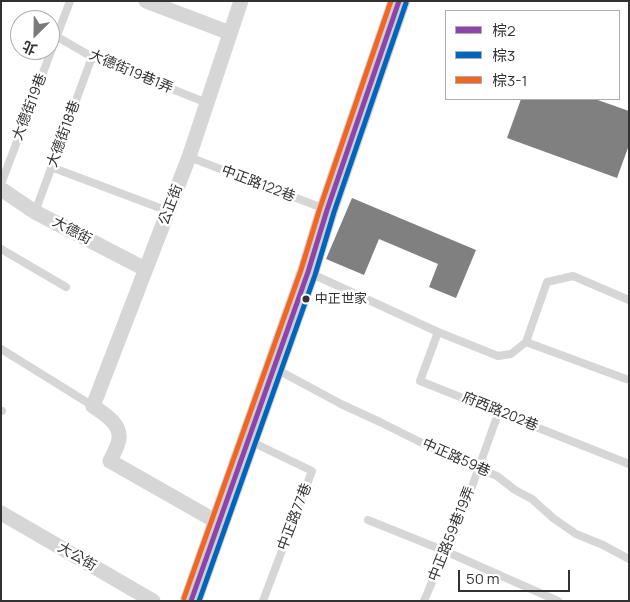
<!DOCTYPE html>
<meta charset="utf-8">
<style>
body{margin:0}
#map{position:relative;width:630px;height:602px;overflow:hidden;background:#fff;font-family:Manrope,"Noto Sans TC",sans-serif}
canvas{display:block}
.frame{position:absolute;inset:0;border:2px solid #323232;pointer-events:none}
.legend{position:absolute;left:445px;top:10px;width:175px;height:90px;box-sizing:border-box;background:#fff;border:1px solid #adadad;margin:0;padding:6px 9px;list-style:none;font-size:15px;color:#323232}
.legend li{display:flex;align-items:center;gap:10px;height:25px}
.legend b{width:25px;border:1px solid #adadad}
.north{position:absolute;left:10px;top:10px;width:50px;height:50px;box-sizing:border-box;background:#fff;border:1px solid #adadad;border-radius:50%;rotate:203deg;font-size:14px;font-weight:700;line-height:20px;text-align:center;color:#323232}
.north::after{content:'';display:block;margin:auto;width:18px;height:22px;background:#7a7a7a;clip-path:polygon(50% 0,100% 100%,50% 72%,0 100%)}
.scale{position:absolute;left:458px;top:570px;width:112px;height:22px;box-sizing:border-box;border:2px solid #323232;border-top:0;padding-left:6px;font-size:15px;line-height:18px;white-space:nowrap;color:#323232;-webkit-text-stroke:4px #fff;paint-order:stroke}
</style>
<div id="map">
<canvas width="630" height="602"></canvas>
<div class="frame"></div>
<ul class="legend">
<li><b style="height:6px;background:#8e44ad"></b>棕2</li>
<li><b style="height:6px;background:#0065bd"></b>棕3</li>
<li><b style="height:6px;background:#f26522"></b>棕3-1</li>
</ul>
<div class="north">北</div>
<div class="scale">50 m</div>
</div>
<script>
const ctx = document.querySelector('canvas').getContext('2d');
ctx.lineJoin = 'round';
function fill(path, color) { ctx.fillStyle = color; ctx.fill(path, 'evenodd'); }
function stroke(path, color, width, dash) { ctx.strokeStyle = color; ctx.lineWidth = width; ctx.lineCap = dash ? 'butt' : 'round'; ctx.setLineDash(dash || []); ctx.stroke(path); }
function write(font, color, halo, rows, align = 'center') {
  ctx.font = font + ' Manrope,"Noto Sans TC",sans-serif'; ctx.lineWidth = 5; ctx.setLineDash([]); ctx.textBaseline = 'middle'; ctx.strokeStyle = halo; ctx.fillStyle = color; for (const [text, x, y, turn = 0] of rows) {
    ctx.save(); ctx.translate(x, y); ctx.rotate((+turn || 0) * Math.PI / 180); ctx.textAlign = isNaN(turn) ? turn : align; if (halo) ctx.strokeText(text, 0, 0); ctx.fillText(text, 0, 0); ctx.restore();
  }
}
const building = new Path2D(`
 M521 99H595L629 111V145L617 178 507 138Z
 M352 198 476 250 456 298 429 287 438 264 379 239 364 275 326 259Z`);
const lane = new Path2D(`
 M56 36 92 57 207 103
 M189 157 325 209
 M51 167 168 211
 M1 184 70 1
 M35 212 92 57
 M1 249 66 287
 M310 273 438 332 498 356 511 354 526 342 547 282 573 276 629 300
 M438 332 420 381 629 464
 M526 342 626 379
 M1 349 93 406
 M276 369 341 404 380 422 444 454 497 476 515 490 532 499 553 518 576 534 603 545 629 559
 M1 411H2
 M250 441 312 471 263 601
 M368 520 445 551 558 601
 M424 601 473 484 499 411`);
const street = new Path2D(`
 M146 1 230 33
 M1 189 35 212 145 269
 M1 513 153 601
 M219 523 110 461C113 455 118 446 119 439 121 423 104 414 93 406L189 157 241 1`);
const secondary = new Path2D(`
 M191 601 308 272 327 210 399 1`);
const bus1 = new Path2D(`
 M191 601 308 272 327 210 399 1`);
const bus2 = new Path2D(`
 M199 601 315 275 334 212 406 3`);
const bus3 = new Path2D(`
 M184 598 301 270 320 208 391 1`);
const markers = [
 [306,299,4.5,"#323232"]
];
const busNames = [
 ["中正世家",315,299]
];
const streetNames = [
 ["大德街19巷1弄",131,72,23],
 ["大德街19巷",30,107,-69],
 ["大德街18巷",64,134,-70],
 ["中正路122巷",258,184,21],
 ["公正街",171,205,-69],
 ["大德街",72,231,28],
 ["府西路202巷",500,412,22],
 ["中正路59巷",456,458,24],
 ["中正路77巷",295,517,-69],
 ["中正路59巷19弄",452,534,-68],
 ["大公街",77,557,30]
];
fill(building, '#808080');
stroke(lane, '#d6d6d6', 8);
stroke(street, '#d6d6d6', 15);
stroke(secondary, '#cfcfcf', 22);
stroke(bus1, '#8e44ad', 5);
stroke(bus2, '#0065bd', 5);
stroke(bus3, '#f26522', 5);
for (const [x, y, r, color] of markers) { const dot = new Path2D(); dot.arc(x, y, r, 0, 2 * Math.PI); ctx.fillStyle = color; ctx.fill(dot); stroke(dot, '#fff', 2); }
write('13px', '#323232', '#fff', busNames, 'left');
write('14px', '#323232', '#fff', streetNames);
</script>
